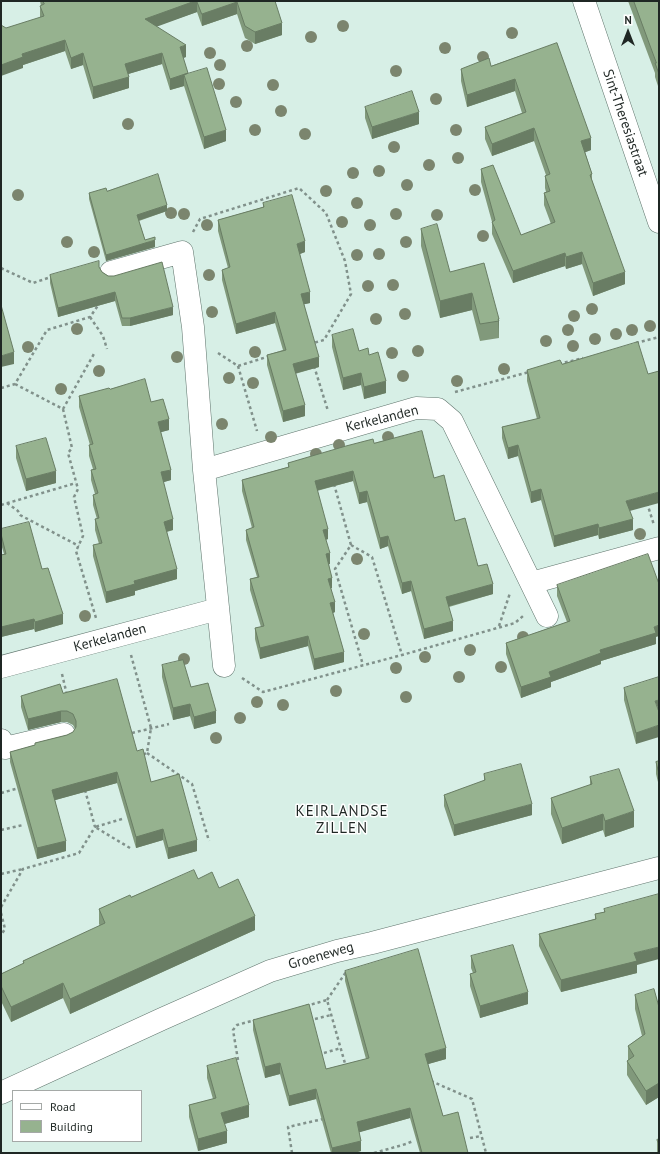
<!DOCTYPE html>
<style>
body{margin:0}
#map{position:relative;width:660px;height:1154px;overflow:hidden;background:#d7efe6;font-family:"PT Sans",sans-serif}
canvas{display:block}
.frame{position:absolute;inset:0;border:2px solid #1f2724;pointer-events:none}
.legend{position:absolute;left:12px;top:1090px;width:130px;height:52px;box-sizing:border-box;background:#fff;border:1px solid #a5a9a7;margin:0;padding:5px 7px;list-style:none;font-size:12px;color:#1f2724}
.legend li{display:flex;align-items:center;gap:8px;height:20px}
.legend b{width:20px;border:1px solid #a5a9a7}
.north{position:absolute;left:608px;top:12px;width:40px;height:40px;-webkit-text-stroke:3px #fff;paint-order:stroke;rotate:0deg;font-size:11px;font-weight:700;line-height:16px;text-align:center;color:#1f2724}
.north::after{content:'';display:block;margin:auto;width:14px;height:18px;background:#1f2724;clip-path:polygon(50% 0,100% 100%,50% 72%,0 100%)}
</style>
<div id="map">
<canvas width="660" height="1154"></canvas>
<div class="frame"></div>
<ul class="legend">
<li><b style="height:5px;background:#fff"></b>Road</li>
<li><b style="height:11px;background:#96b28f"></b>Building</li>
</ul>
<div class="north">N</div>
</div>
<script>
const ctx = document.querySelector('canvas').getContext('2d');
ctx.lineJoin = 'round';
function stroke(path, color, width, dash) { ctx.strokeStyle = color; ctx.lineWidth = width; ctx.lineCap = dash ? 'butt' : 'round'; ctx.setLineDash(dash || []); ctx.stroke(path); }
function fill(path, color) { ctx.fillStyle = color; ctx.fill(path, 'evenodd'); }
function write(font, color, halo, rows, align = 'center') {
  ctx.font = font + ' "PT Sans",sans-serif'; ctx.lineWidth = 3; ctx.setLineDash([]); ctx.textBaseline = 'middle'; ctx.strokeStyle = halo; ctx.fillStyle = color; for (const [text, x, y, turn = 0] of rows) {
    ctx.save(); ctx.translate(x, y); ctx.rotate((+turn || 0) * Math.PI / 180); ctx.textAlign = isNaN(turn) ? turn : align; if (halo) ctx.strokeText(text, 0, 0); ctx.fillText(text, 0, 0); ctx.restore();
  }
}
const path = new Path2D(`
 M193 232 200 219 299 188 326 213 345 261 351 294 324 340 313 343
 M1 268 33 283 51 277
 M90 317 103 336 107 349
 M636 343 659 337
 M218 353 238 366 270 356
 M559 364 583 358
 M238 366 257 431
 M314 366 328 411
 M15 384 63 409 95 352
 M1 388 15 384 47 330 90 317 99 304
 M455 392 529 372
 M63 409 72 448 68 453 78 489 74 497 83 536 76 551 96 618
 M334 484 351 545 335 569 363 665
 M7 503 18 511 20 515 79 546
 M647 503 654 525
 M1 505 76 483
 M351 545 372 557 402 655
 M499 626 510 593
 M131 655 151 728 147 753 141 755
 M62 674 67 695
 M242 678 263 692 402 655 515 623 523 616
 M132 733 169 724
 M147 753 192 784 209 841
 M1 793 19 788
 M122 819 95 827 130 848
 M1 830 23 825
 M1 874 23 869
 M1 907 23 869 79 853 95 827 85 790
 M1 913 5 929 1 935
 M327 1000 346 972
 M306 1006 327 1000 346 1067
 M315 1019 331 1015
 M324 1053 341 1048
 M238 1060 233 1030 237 1025 255 1020
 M431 1081 472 1099 486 1153
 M470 1138 481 1136
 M292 1153 288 1127 323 1119
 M374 1153 406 1144 413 1141`);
const street = new Path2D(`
 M584 1 659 222
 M111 272 182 252 193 327 204 470 224 666
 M204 470 416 408 438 409 452 421 531 583 659 548
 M531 583 547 616
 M1 667 218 609
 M1 740 5 748 64 734
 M1 1093 162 1019 270 971 337 951 372 943 659 868`);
const trees = [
 [343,26],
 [512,33],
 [311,37],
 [247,46],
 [445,48],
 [210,53],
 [483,57],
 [220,65],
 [396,71],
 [219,84],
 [273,85],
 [436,99],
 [236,102],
 [281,111],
 [128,124],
 [255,130],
 [456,130],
 [305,134],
 [394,147],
 [458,158],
 [429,165],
 [379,171],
 [353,173],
 [407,185],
 [475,190],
 [326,191],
 [18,195],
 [357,203],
 [171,213],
 [184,214],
 [396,214],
 [437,215],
 [342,222],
 [207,225],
 [370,225],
 [483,236],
 [67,242],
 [406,242],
 [94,252],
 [379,254],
 [357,255],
 [209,275],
 [393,285],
 [368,286],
 [592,309],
 [212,312],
 [405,314],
 [574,316],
 [376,319],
 [650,326],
 [77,329],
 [568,330],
 [632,330],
 [616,334],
 [595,339],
 [546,341],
 [573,346],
 [28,347],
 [418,351],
 [255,352],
 [392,353],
 [177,357],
 [504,369],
 [99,371],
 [403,376],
 [229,378],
 [457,381],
 [253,383],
 [61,389],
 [222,424],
 [271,437],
 [388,437],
 [339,445],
 [316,454],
 [640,534],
 [357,559],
 [85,616],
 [364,634],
 [523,637],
 [470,650],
 [425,657],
 [184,659],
 [501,667],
 [396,668],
 [459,677],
 [336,691],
 [406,697],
 [257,702],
 [283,705],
 [240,718],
 [216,738]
];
const wall = new Path2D(`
 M40 1H275L282 35 255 44 245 38 237 14 202 26 197 12 156 26 186 57 183 58 188 74 226 141 204 149 184 86 170 90 162 64 128 74 129 88 93 99 83 65 71 69 65 51 23 65V68L6 28 40 18V6H41Z
 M628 1H659V89L655 77V73Z
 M557 43 591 150 585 152 592 174V180L625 284 593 296 582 264 566 269 565 266 513 283 492 234V222L481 182V169L521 235 551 224 544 205V193L546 192 545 188V176L546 175 534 141 492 156 485 139V127L522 113 515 91 467 107 461 81V69L491 66Z
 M365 107 419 124 372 139 365 118Z
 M107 191 167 211 139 221 145 240 155 247 106 261 89 199V193Z
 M263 203 305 252 300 254 310 303 304 304 319 367 295 374 305 416 283 422 267 365V355L283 350 275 323 236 334 222 280V270L228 268 218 231V220L263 207Z
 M421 229 450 272 499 319V338L480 341 472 310 440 318 421 246Z
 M99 267 102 272 173 315 130 326H122L115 301 58 317 50 283V275Z
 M332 335 359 351 369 355 386 393 364 399 361 385 343 390 332 347Z
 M562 364 630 511 633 530 599 539 598 535 554 547 541 500 531 503 518 456 508 459 502 438V427L537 419 527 381V370Z
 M110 389 151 402 169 430 161 432 171 480 163 482 173 530 167 532 177 579 135 591V595L106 603 93 556V545L99 544 95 530V519H97L93 505V495L95 494 91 480V470L93 469 89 456V445H90L79 407V396Z
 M374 443 434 478 455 521 493 594 449 607 453 631 424 639 411 591 402 594 388 546 380 549 367 502 359 504 353 481 317 491 328 539 326 540 330 564H329L332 588H331L335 612 333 613 344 662 314 670 308 646 260 659 255 639V628L261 627 250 590V579L257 577 246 540V530L252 528 242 491V480L288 467V463Z
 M16 446 56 483 26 491 16 458Z
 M1 534 42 569 63 624 35 632 34 629 1 637V555L4 554 1 544Z
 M557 585 656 637V644L601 661V664L551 682V687L521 698 506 654V643L567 622 557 596Z
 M162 665 191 687 216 723 194 729 190 716 173 720 162 677Z
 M624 688 659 712 636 744 624 700Z
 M63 693 137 751 151 782 197 851 168 859 163 840 136 848 117 783 55 800 66 851 37 859 10 762V752L35 745V743L67 735 73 732 75 729 73 725 67 722H61L28 730 21 707V696Z
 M659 761V786L656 774V762Z
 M484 774 532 815 454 836 444 806V795L484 781Z
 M590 777 634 827 605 837 603 830 562 844 551 814V798L590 785Z
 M198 879 219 888 255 930 70 1014 63 998 11 1022 1 1001V974L23 964V961L100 926 99 924V909L131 897Z
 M604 909 637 965V973L561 992 539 946V934L595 919V914L604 912Z
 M471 956 528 1004 480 1018 470 986V974L473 973 471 968Z
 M345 971 446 1059 428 1064 443 1116 468 1153H420L410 1118 359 1132 361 1151 354 1153H331L316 1099 289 1106 280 1074 265 1078 253 1030V1020L326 1069 366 1059 345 981Z
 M635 995 659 1007V1097L646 1105 627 1075V1061L628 1060V1046L642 1036 635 1009Z
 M207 1066 249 1117 224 1124 227 1143 198 1151 189 1117V1105L213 1099 207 1078Z
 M659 1139V1153H658L657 1152V1140Z`);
const shadedWall = new Path2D(`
 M195 1H197V12L145 31V19Z
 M237 2V14L202 26V14Z
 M282 23V35L255 44V32Z
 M65 40V51L23 65V68L1 76V65L22 54Z
 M186 45V57L180 59V47Z
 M83 53V65L71 69V58Z
 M162 53V64L125 75V64Z
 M188 73V84L184 75V86L170 90V79Z
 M129 77V88L93 99V87Z
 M515 79V91L467 107V95Z
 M419 112V124L372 139V127Z
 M534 128V141L492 156V144Z
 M226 130V141L204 149V137Z
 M591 138V150L581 154V141Z
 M167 205V211L137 221V215Z
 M155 240V247L106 261V255Z
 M305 241V252L297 255V244Z
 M582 252V264L566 269V257Z
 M565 253V266L513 283V271Z
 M625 272V284L593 296V283Z
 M115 292V301L58 317V308Z
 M310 292V303L301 305V294Z
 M472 293V310L440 318V301Z
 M173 307V315L130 326V318Z
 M275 312V323L236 334V324Z
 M498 319H499V336Z
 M14 352V364L1 367V356Z
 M319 357V367L293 374V364Z
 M361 373V385L343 390V378Z
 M386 381V393L364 399V387Z
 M305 405V416L283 422V411Z
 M169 419V430L158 433V422Z
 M518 445V456L508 459V448Z
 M171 470V480L161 483V472Z
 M56 471V483L26 491V479Z
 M353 471V481L315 491V481Z
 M541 489V500L531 503V492Z
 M367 491V502L359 504V493Z
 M659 492V503L626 512V501Z
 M173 519V530L164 532V522Z
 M633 519V530L599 539V528Z
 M598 524V535L554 547V536Z
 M328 529V539L323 540V530Z
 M388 536V546L380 549V538Z
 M330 553V564L326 565V554Z
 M177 569V579L135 591V595L106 603V592L134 581Z
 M332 578V588L328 589V579Z
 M411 581V591L402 594V583Z
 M493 584V594L446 607V597Z
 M335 602V612L330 614V603Z
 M63 614V624L35 632V622Z
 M34 619V629L1 637V627Z
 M453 621V631L424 639V629Z
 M659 625V636L656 637V644L601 661V664L551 682V687L521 698V687L549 672Z
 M308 636V646L260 659V648Z
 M344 652V662L314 670V659Z
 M659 700V711L655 701Z
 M190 704V716L173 720V708Z
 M61 711V722L28 730V719Z
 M216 711V723L194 729V717Z
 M659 725V737L636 744V733Z
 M117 772V783L52 801V790Z
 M532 804V815L454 836V825Z
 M634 811V827L605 837V821Z
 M603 814V830L562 844V828Z
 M163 829V840L136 848V837Z
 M197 840V851L168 859V848Z
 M66 841V851L37 859V848Z
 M255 916V930L70 1014V999Z
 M659 947V959L637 965V973L561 992V980L634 953Z
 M63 983V998L11 1022V1007Z
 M528 992V1004L480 1018V1006Z
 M446 1048V1059L425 1065V1054Z
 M280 1063V1074L265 1078V1067Z
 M659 1083V1097L646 1105V1091Z
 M316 1089V1099L289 1106V1096Z
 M249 1105V1117L221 1125V1113Z
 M410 1108V1118L357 1133V1122Z
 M227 1131V1143L198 1151V1139Z
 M361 1141V1151L354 1153H332V1148Z`);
const building = new Path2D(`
 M43 1H195L145 19 186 45 180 47 188 73 170 79 162 53 125 64 129 77 93 87 83 53 71 58 65 40 22 54 23 57 1 65V25L6 28 44 16 40 6 44 4Z
 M197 1H275L282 23 255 32 245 26 237 2 202 14Z
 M634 1H659V74L655 63H656Z
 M557 43 591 138 581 141 592 174 590 175 625 272 593 283 582 252 566 257 565 253 513 271 492 222 495 220 481 169 493 165 521 235 555 222 544 193 550 191 545 176 550 174 534 128 492 144 485 127 526 112 515 79 467 95 461 69 489 58 491 66Z
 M207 68 226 130 204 137 184 75Z
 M412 91 419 112 372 127 365 107Z
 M158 174 167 205 137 215 145 240 155 237V240L106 255 89 193 106 188 107 191Z
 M292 195 305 241 297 244 310 292 301 294 319 357 293 364 305 405 283 411 267 355 286 350 275 312 236 324 222 270 230 267 218 220 264 207 263 203Z
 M437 224 450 272 484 263 499 319H498L499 321 480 324 472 293 440 301 421 229Z
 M99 261V267L102 272 108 276H114L162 262 173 307 130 318H122L115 292 58 308 50 275Z
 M1 305 14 352 1 356Z
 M353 329 359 351 368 348 369 355 378 352 386 381 364 387 361 373 343 378 332 335Z
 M638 342 648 374 659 371V492L626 501 633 519 599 528 598 524 554 536 541 489 531 492 518 445 508 448 502 427 540 418 527 370 560 360 562 364Z
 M145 379 151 402 163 399 169 419 158 422 171 470 161 472 173 519 164 522 177 569 134 581 135 584 106 592 93 545 102 543 95 519 99 518 93 495 98 493 91 470 96 469 89 445 93 444 79 396 109 388 110 389Z
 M422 431 434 478 444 475 455 521 465 518 478 566 487 564 493 584 446 597 453 621 424 629 411 581 402 583 388 536 380 538 367 491 359 493 353 471 315 481 328 529 323 530 330 553 326 554 332 578 328 579 335 602 330 603 344 652 314 659 308 636 260 648 255 628 264 626 250 579 259 577 246 530 254 527 242 480 289 467 288 463 346 446 373 439 374 443Z
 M46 438 56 471 26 479 16 446Z
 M29 522 42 569 48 568 63 614 35 622 34 619 1 627V555L6 554 1 534V529Z
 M648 554 659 584V625L654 627 656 633 600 650 601 653 549 672 551 677 521 687 506 643 570 621 557 585Z
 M183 660 191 687 208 683 216 711 194 717 190 704 173 708 162 665Z
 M659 677V700L655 701 659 712V725L636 733 624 688Z
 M117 679 137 751 143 749 151 782 179 774 197 840 168 848 163 829 136 837 117 772 52 790 66 841 37 848 10 752 35 745V743L67 735 73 732 76 727V721L73 714 67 711H61L28 719 21 696 60 684 63 693Z
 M659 761V774L656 762Z
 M521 764 532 804 454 825 444 795 485 780 484 774Z
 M619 769 634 811 605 821 603 814 562 828 551 798 592 784 590 777Z
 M194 870 198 879 212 872 219 888 238 879 255 916 70 999 63 983 11 1007 1 986V974L24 963 23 961 105 923 99 909 130 895 131 897Z
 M659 894V947L634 953 637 961 561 980 539 934 596 919 595 914 605 912 604 909Z
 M513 945 528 992 480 1006 470 974 476 972 471 956Z
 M418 949 446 1048 425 1054 443 1116 458 1112 468 1153H422L410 1108 357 1122 361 1141 332 1148 316 1089 289 1096 280 1063 265 1067 253 1020 309 1004 326 1069 369 1058 345 971Z
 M654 989 659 1007V1083L646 1091 627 1061 634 1056 628 1046 645 1034 635 995Z
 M236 1058 249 1105 221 1113 227 1131 198 1139 189 1105 216 1098 207 1066Z
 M659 1139V1144L657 1140Z`);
const streetNames = [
 ["Sint-Theresiastraat",625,123,71],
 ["Kerkelanden",382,419,-14],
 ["Kerkelanden",110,638,-15],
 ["Groeneweg",321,956,-16]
];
const neighbourhoodNames = [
 ["KEIRLANDSE",342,812],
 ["ZILLEN",342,829]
];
stroke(street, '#60756d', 23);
stroke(path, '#81918b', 2.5, [3, 3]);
stroke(street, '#fff', 22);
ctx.fillStyle = '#7b856e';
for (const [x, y] of trees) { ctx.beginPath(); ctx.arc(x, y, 6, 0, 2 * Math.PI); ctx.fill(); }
fill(wall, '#81997b');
fill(shadedWall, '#697d64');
fill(building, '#96b28f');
stroke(building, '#697d64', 1);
write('14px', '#1f2724', '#fff', streetNames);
ctx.letterSpacing = '1px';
write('15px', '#1f2724', '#fff', neighbourhoodNames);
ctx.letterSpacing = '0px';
</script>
